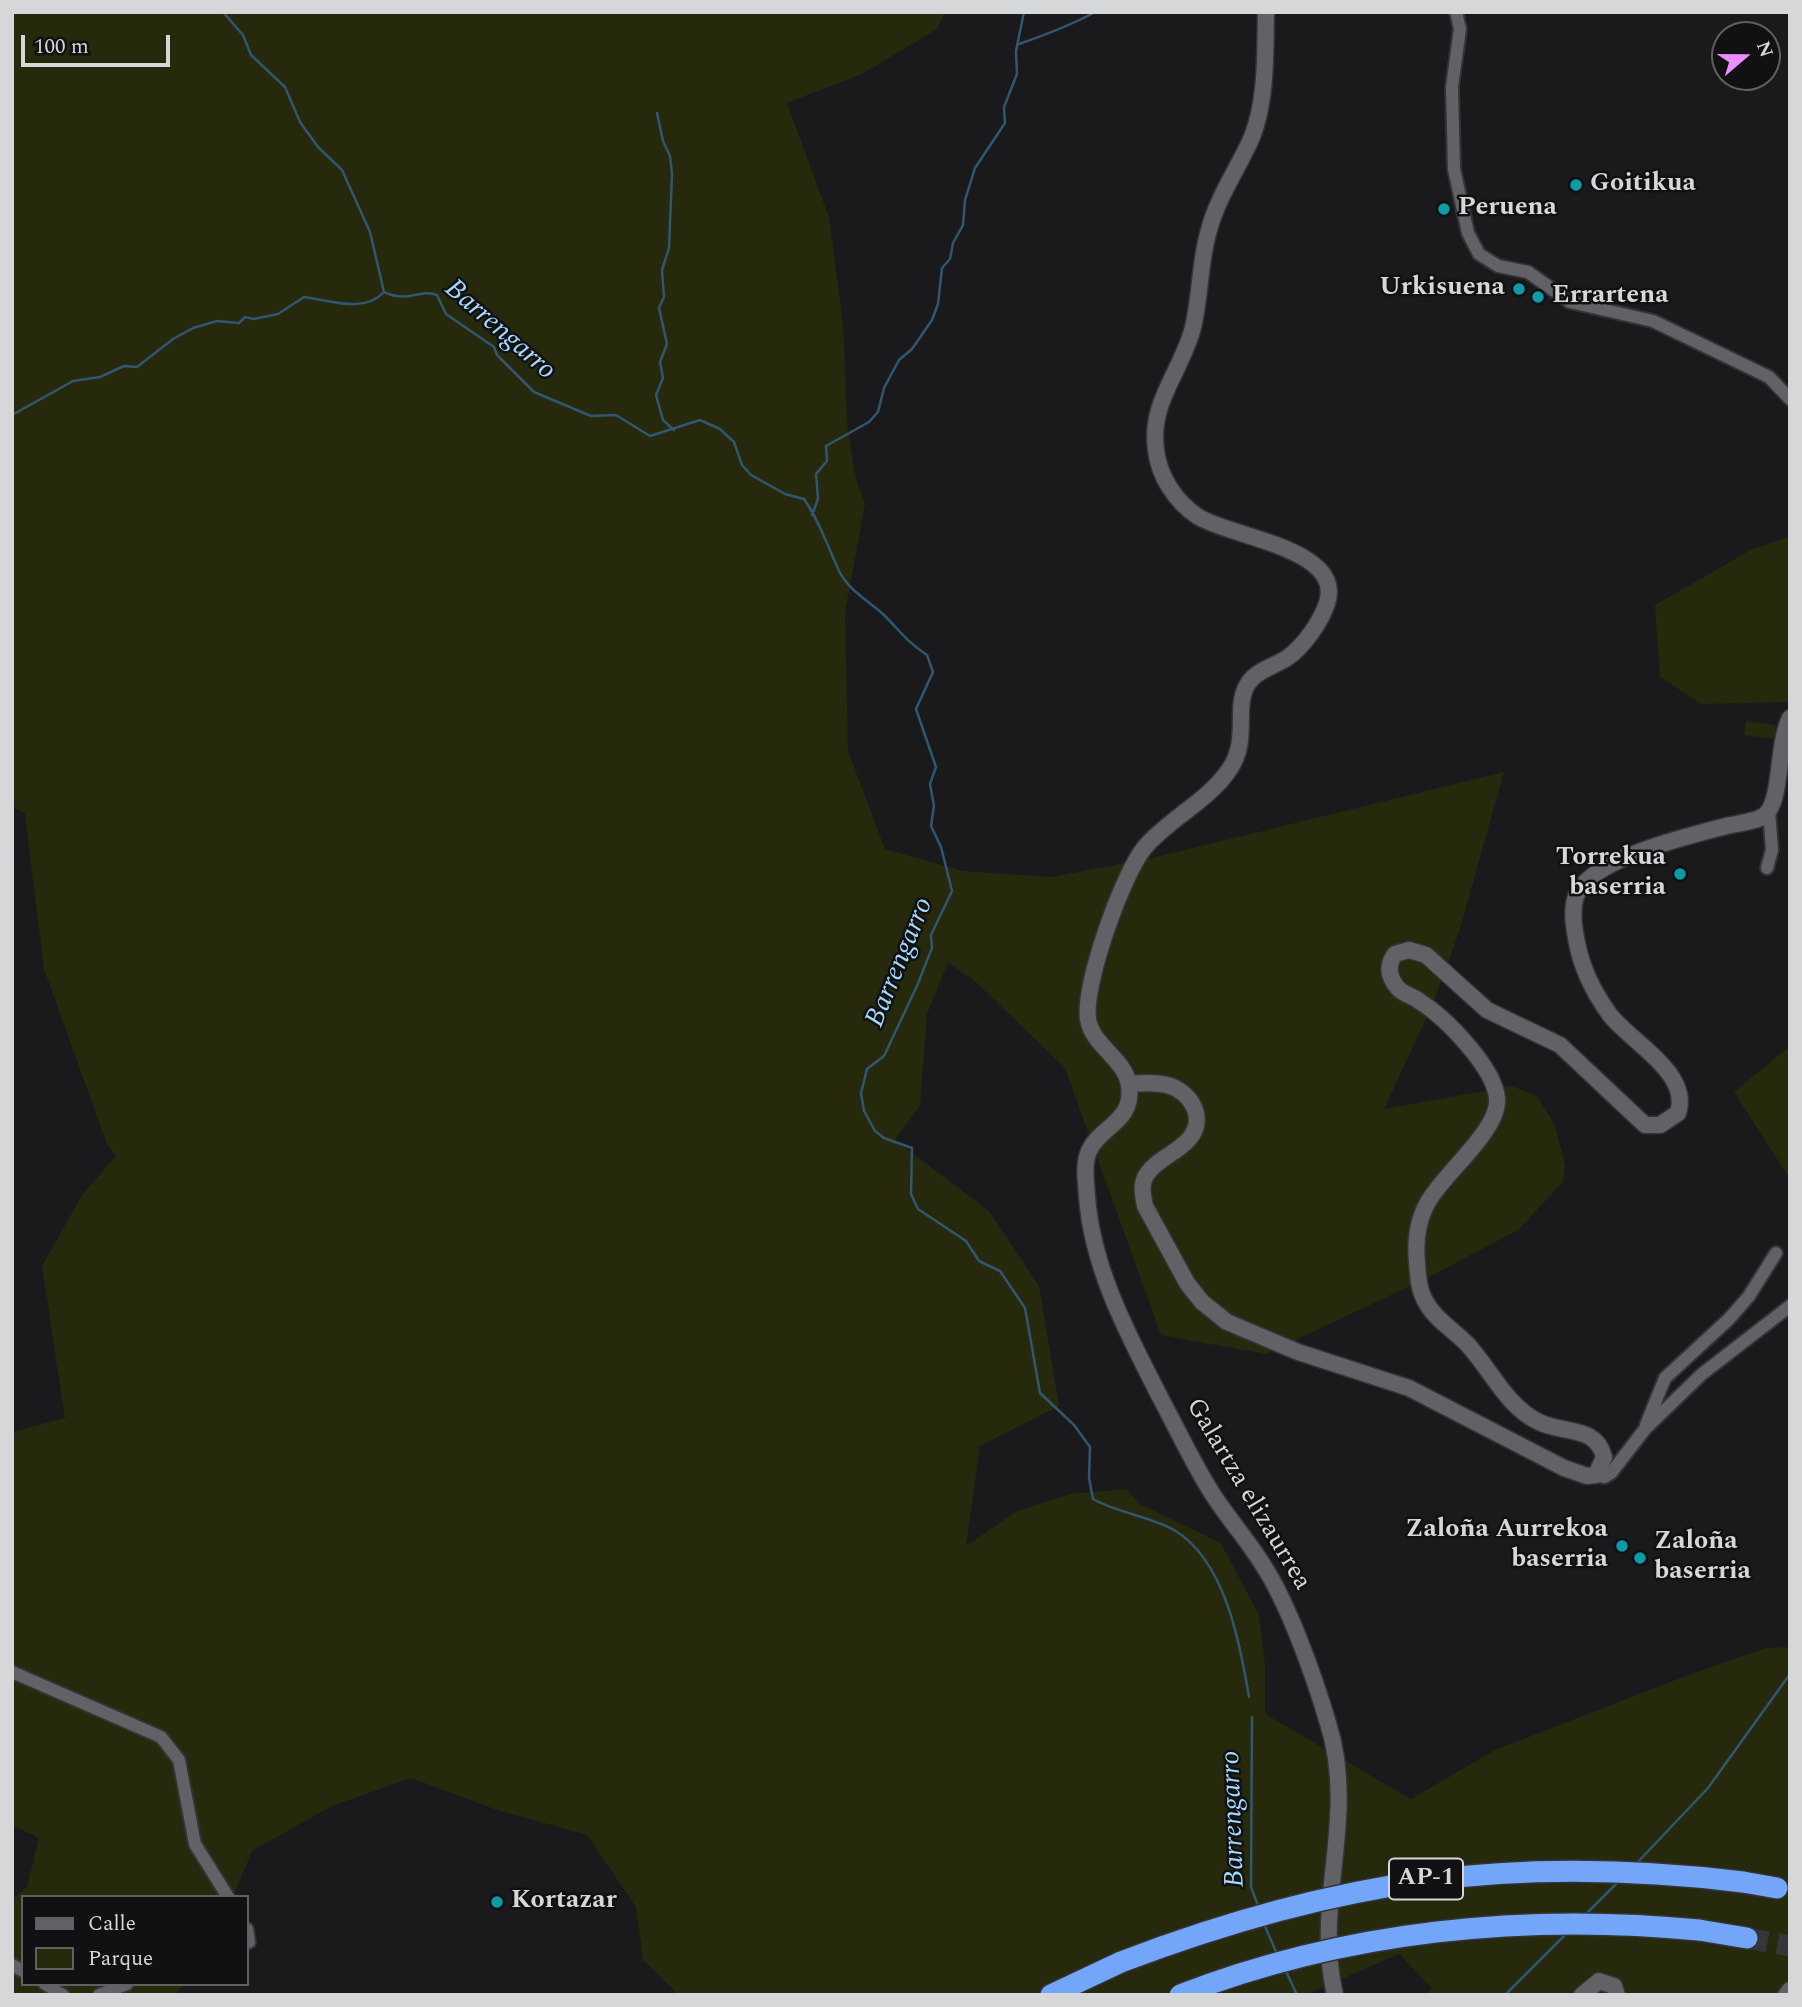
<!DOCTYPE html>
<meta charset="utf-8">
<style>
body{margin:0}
#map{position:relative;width:1802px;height:2007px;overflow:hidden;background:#1a1a1d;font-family:Spectral,serif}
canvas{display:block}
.frame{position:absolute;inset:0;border:14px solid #d6d7d9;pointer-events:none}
.legend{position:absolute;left:21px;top:1895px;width:228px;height:91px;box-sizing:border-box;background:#111114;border:2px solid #606063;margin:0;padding:9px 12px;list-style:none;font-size:21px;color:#d6d7d9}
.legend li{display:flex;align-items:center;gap:14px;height:35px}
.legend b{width:35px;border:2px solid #606063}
.north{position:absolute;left:1711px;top:21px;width:70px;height:70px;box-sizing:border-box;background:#111114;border:2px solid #606063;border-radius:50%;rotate:70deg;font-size:19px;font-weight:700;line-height:28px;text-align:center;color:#d6d7d9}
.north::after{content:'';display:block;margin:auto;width:24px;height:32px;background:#eb8dfc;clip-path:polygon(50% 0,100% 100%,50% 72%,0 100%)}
.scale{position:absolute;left:21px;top:35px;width:149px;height:32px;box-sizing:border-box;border:4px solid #d6d7d9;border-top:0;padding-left:9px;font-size:21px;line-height:24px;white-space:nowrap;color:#d6d7d9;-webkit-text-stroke:5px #111114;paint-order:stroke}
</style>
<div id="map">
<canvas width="1802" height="2007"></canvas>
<div class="frame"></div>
<ul class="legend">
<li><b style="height:9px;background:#626266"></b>Calle</li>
<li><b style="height:19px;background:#26290b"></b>Parque</li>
</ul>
<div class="north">N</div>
<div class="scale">100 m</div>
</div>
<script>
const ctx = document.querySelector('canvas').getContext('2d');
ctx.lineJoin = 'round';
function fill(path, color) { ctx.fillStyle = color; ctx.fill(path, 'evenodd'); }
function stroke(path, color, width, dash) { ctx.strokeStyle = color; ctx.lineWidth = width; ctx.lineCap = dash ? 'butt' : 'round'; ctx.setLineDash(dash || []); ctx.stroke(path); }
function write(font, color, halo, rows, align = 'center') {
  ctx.font = font + ' Spectral,serif'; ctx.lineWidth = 5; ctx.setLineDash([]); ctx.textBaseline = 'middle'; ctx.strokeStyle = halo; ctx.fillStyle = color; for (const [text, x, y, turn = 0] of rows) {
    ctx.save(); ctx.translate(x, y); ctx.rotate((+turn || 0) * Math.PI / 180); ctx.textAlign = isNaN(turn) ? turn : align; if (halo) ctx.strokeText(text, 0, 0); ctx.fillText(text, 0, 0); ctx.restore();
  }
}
const green = new Path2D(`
 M12 12H945L937 29 862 74 787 103 829 217 843 323 847 423 855 476 865 504 845 612 848 751 885 849 963 871 1051 877 1148 859 1504 772 1459 932 1433 1004 1384 1109 1512 1086 1537 1096 1555 1125 1565 1166 1563 1182 1518 1230 1427 1278 1266 1354 1161 1335 1065 1068 977 983 948 962 927 1014 920 1105 895 1140 989 1211 1039 1286 1059 1406 980 1446 966 1546 1017 1511 1071 1494 1126 1489 1140 1504 1221 1543 1259 1615 1265 1665V1714L1411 1799 1495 1750 1683 1677 1766 1648 1790 1647V1995H1429L1431 1987 1399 1954 1305 1995H679L643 1960 636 1907 587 1835 494 1809 411 1778 332 1806 252 1851 233 1897H23V1984H183L176 1995H12V1899L27 1887 39 1838 12 1825V1432L65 1418 42 1266 82 1195 116 1156 107 1144 44 969 25 814 12 806Z
 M1790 536V702L1701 704 1660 677 1655 605 1751 550Z
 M1746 721 1776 725 1774 739 1744 735Z
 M1790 1046V1179L1734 1092Z`);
const stream = new Path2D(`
 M223 12 243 35 251 55 285 87 300 122 318 147 342 170 370 232 384 292C410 304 419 288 437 295L446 314 494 347 497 355 534 392 591 416 616 415 650 436 700 420 720 429 734 442 742 465 751 475 785 494 804 499C819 520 828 547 839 571 850 592 868 600 884 615 900 631 907 642 927 655L933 672 916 709 936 767 930 784 934 806 931 826 941 847 952 891 931 935 932 948 917 986 884 1056 867 1069 861 1093 864 1111 875 1131 884 1138 912 1148 911 1194 918 1209 966 1241 979 1261 1000 1271 1025 1308 1040 1393 1074 1425 1090 1447 1089 1478 1093 1499C1118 1513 1149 1516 1174 1530 1225 1560 1240 1643 1249 1697
 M1019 44C1045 35 1070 26 1095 12
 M657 113 663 141 670 156 672 174 669 248 662 270 664 297 659 308 667 344 660 362 663 378 656 395 663 420 674 430
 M12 415 73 381 100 377 124 366 137 367 173 339 193 328 217 321 239 323 245 317 254 319 278 314 304 297C329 300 364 314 384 292
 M812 515 818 499 816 474 827 461 826 446 869 422 878 412 884 388 899 360 912 349 932 320 938 304 942 268 950 259 953 243 963 225 965 200 975 168 1005 123 1004 107 1017 74 1016 51 1024 12
 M1252 1717 1251 1887 1259 1908
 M1636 1864 1708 1788 1790 1674
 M1584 1916 1619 1881
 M1264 1924 1277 1954
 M1285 1969 1297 1995
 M1505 1995 1567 1933`);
const highwayTunnel = new Path2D(`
 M1747 1938 1790 1946`);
const street = new Path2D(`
 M1456 12 1460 29 1452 87 1454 169 1468 233 1479 254 1498 266 1528 272 1570 302 1653 321 1769 377 1790 399
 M1767 868 1772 850 1769 811
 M1646 1425 1665 1378 1729 1319 1749 1296 1776 1253
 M1596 1475 1604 1477 1611 1473 1645 1429 1702 1374 1790 1306
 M12 1672 161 1737 179 1760 195 1844 228 1897
 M247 1929 249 1942 247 1943
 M12 1965 23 1971
 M45 1984 63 1995
 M99 1995 127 1984`);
const secondary = new Path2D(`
 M1266 12C1265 52 1267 99 1252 137 1238 169 1218 196 1209 230 1199 263 1201 298 1192 331 1180 373 1149 404 1156 450 1159 476 1175 501 1197 516 1229 537 1345 548 1327 603 1321 622 1303 647 1287 658 1275 666 1257 670 1249 682 1232 706 1251 739 1229 770 1208 801 1170 818 1145 847 1123 873 1083 985 1088 1019 1092 1046 1126 1059 1129 1086 1134 1122 1100 1126 1089 1151 1083 1164 1086 1182 1087 1196 1092 1269 1129 1336 1161 1399 1177 1429 1192 1461 1210 1490 1226 1516 1247 1539 1263 1565 1289 1605 1314 1676 1328 1723 1358 1818 1313 1901 1335 1995
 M1129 1084C1142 1083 1155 1082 1167 1085 1191 1091 1207 1119 1189 1139 1177 1153 1157 1159 1147 1174 1140 1184 1143 1195 1145 1206L1187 1283 1202 1302 1227 1322 1298 1352 1409 1388 1564 1468 1587 1476 1596 1475 1604 1457C1596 1425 1563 1434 1539 1422 1507 1407 1491 1370 1468 1345 1455 1331 1436 1320 1427 1304 1419 1292 1418 1277 1417 1263 1415 1242 1417 1221 1428 1202 1444 1173 1500 1130 1497 1098 1494 1067 1445 1017 1419 1001 1413 996 1402 994 1397 987 1388 976 1387 965 1395 954L1409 950 1426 955 1487 1010 1560 1045 1645 1125H1660L1678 1113C1691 1073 1632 1043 1610 1015 1594 993 1582 969 1577 943 1574 928 1571 911 1576 896 1590 858 1690 836 1726 826 1738 823 1758 822 1766 814 1782 799 1777 743 1790 718
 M1582 1995 1599 1981 1614 1986 1617 1995
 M1786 1995 1790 1990`);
const highway = new Path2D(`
 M1743 1882 1777 1888
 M1699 1930 1747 1938
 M1051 1995 1121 1962`);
const highwayBridge = new Path2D(`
 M1121 1962C1336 1880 1513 1854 1743 1882
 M1180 1995C1345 1931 1523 1913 1699 1930`);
const markers = [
 [1576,185,7,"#0f9aa8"],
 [1444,209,7,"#0f9aa8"],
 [1519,289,7,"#0f9aa8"],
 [1538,297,7,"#0f9aa8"],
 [1680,874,7,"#0f9aa8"],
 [1622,1546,7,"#0f9aa8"],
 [1640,1558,7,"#0f9aa8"],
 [497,1902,7,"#0f9aa8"]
];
const shields = [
 [1426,1879,74]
];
const shieldNames = [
 ["AP-1",1426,1879]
];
const poiNames = [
 ["Goitikua",1590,185],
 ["Peruena",1458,209],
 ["Urkisuena",1505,289,"right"],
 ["Errartena",1552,297],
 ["Torrekua",1666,859,"right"],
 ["baserria",1666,889,"right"],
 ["Zaloña Aurrekoa",1608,1531,"right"],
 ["baserria",1608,1561,"right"],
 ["Zaloña",1654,1543],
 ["baserria",1654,1573],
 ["Kortazar",511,1902]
];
const streetNames = [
 ["Galartza elizaurrea",1247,1495,59]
];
const waterNames = [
 ["Barrengarro",499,331,41],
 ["Barrengarro",901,963,-68],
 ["Barrengarro",1235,1819,-92]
];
fill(green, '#26290b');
stroke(stream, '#305671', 2.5);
stroke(highwayTunnel, '#363639', 21, [21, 10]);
stroke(street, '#333435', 16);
stroke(secondary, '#333435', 19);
stroke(highway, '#333435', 24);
stroke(street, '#626266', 12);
stroke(secondary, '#626266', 16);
stroke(highway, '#73a6f8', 21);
stroke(highwayBridge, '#333435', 24, []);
stroke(highwayBridge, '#73a6f8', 21);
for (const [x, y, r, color] of markers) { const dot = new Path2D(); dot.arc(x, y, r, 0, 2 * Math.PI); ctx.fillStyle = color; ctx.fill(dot); stroke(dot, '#111114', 2.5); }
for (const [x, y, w] of shields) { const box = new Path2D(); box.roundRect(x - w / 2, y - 20.5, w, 41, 5); ctx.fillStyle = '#111114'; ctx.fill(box); stroke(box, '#d6d7d9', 2); }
write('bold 24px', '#d6d7d9', null, shieldNames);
write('bold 26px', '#d6d7d9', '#111114', poiNames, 'left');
write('26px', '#d6d7d9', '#111114', streetNames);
write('italic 28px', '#a5d8fd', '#111114', waterNames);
</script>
